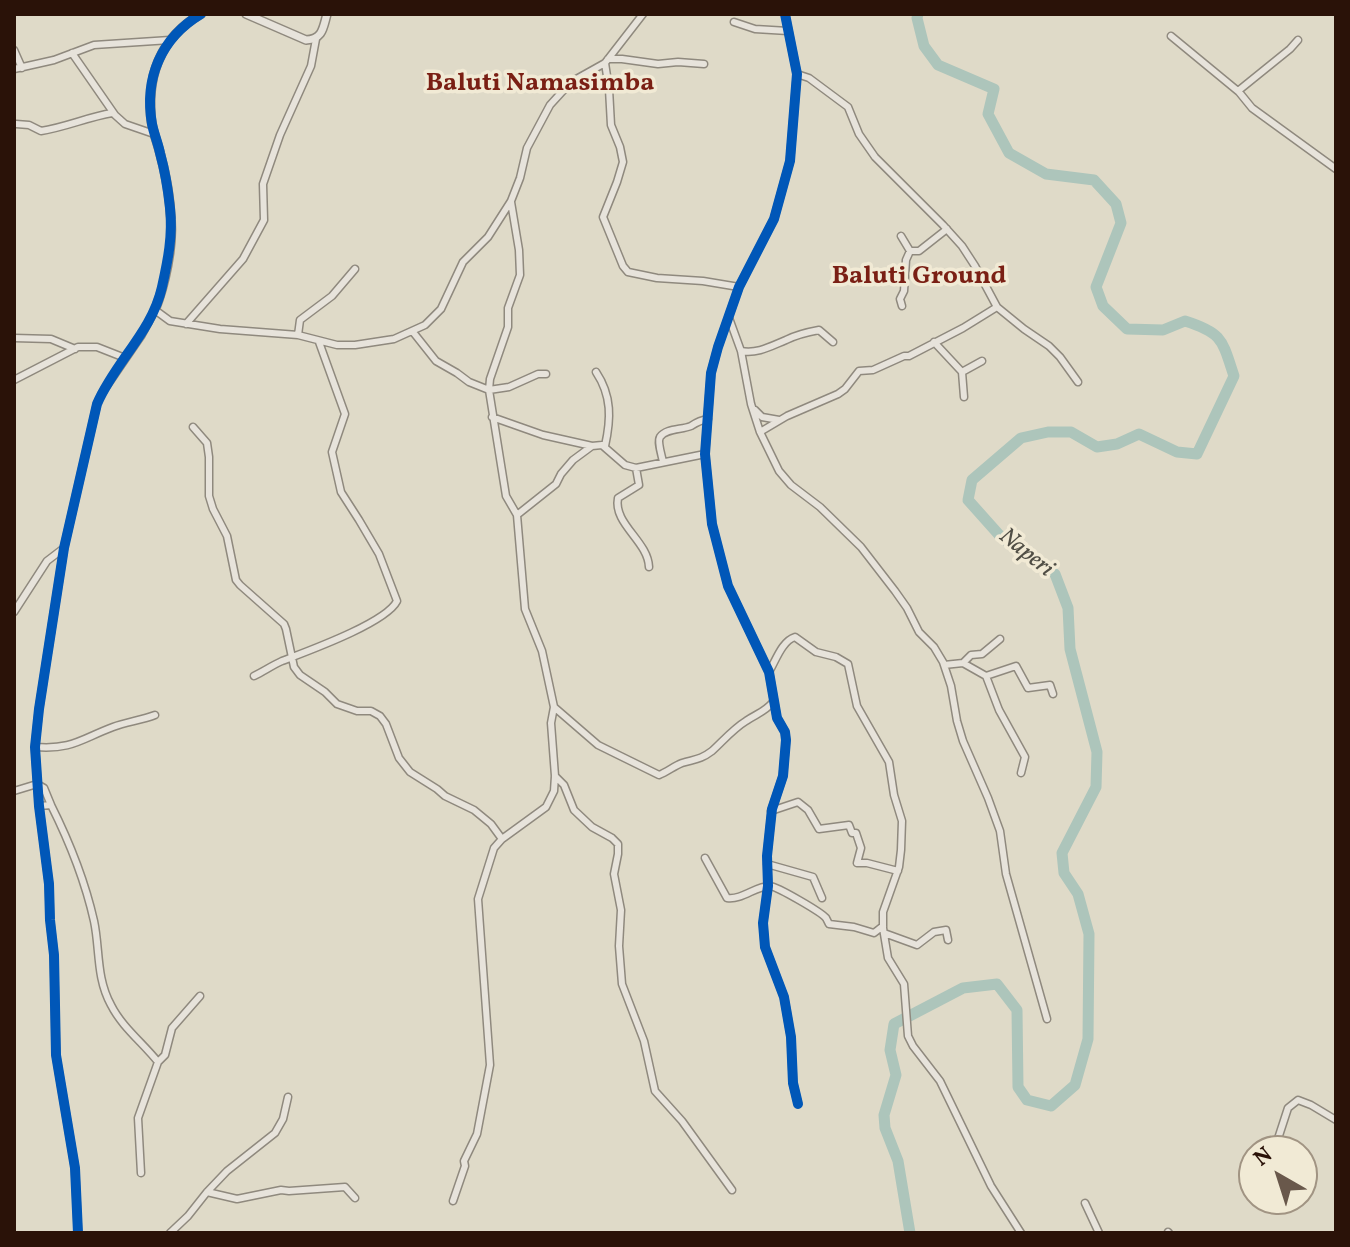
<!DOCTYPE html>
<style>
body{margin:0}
#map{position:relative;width:1350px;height:1247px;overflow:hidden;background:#dfdac8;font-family:Vollkorn,serif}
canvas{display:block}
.frame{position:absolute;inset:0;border:16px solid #2a1208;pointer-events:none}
.north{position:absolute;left:1238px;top:1135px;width:80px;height:80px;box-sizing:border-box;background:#f1ead5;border:2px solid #a19483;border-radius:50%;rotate:321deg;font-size:22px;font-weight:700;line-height:32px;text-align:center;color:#2a1208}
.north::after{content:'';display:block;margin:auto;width:28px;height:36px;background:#69584b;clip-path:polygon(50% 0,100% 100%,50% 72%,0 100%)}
</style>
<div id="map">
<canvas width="1350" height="1247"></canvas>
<div class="frame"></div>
<div class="north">N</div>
</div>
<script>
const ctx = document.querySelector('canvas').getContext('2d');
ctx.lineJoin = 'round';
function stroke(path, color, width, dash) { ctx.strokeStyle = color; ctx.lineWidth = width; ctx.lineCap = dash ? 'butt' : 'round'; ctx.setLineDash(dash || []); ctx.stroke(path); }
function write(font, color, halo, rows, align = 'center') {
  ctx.font = font + ' Vollkorn,serif'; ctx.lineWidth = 7; ctx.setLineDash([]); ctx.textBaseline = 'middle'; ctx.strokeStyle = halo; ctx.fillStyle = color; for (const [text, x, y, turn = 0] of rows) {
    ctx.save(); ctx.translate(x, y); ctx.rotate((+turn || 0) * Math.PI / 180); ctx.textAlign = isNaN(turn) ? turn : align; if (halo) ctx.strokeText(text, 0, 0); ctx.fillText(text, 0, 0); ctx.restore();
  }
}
const river = new Path2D(`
 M910 1233 898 1161 885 1128 884 1115 896 1075 890 1050 894 1024 963 988 997 984 1017 1010 1018 1087 1027 1100 1051 1106 1075 1085 1088 1039 1089 934 1078 894 1064 873 1062 853 1096 787 1097 752 1070 649 1068 608 1055 574 1001 537 968 500 972 480 1021 438 1048 432H1071L1097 447 1117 444 1139 434 1177 452 1197 454 1234 376C1222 340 1223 333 1185 321L1163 330 1127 329 1103 306 1096 287 1121 223 1116 204 1094 180 1046 174 1009 153 988 114 994 89 938 65 924 46 917 18 918 14`);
const minor = new Path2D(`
 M785 14 797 74 790 161 774 219 739 287 718 347 711 373 705 454 712 524 728 586 769 672 777 718 785 732 786 740 783 776 772 809 767 856 768 886 763 923 765 947 784 997 791 1037 793 1083 798 1104
 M734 22 755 29 788 31
 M1171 36 1239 92 1252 108 1336 169
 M14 50 22 68
 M72 53 115 115 125 124 154 134
 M608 59H622L658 64 678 62 704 64
 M605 63 609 89 611 125 620 147 623 162 617 182 603 217 623 266 628 272 657 278 703 281 739 287
 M14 69 54 60 94 45 170 40
 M797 74 809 78 848 107 859 134 875 157 943 225 962 246 975 266 997 307 1024 329 1049 346 1060 357 1078 382
 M1238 91 1290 49 1298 40
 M16 124 29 125 41 131C66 127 88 117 112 113
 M511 202 519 250 520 275 508 308V327L490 379 489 390 506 496 517 515
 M901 236 910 251 906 260 904 291 900 299 902 306
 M910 251H919L947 229
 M729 318 741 351 751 404 760 432 779 471 791 485 820 507 861 547 895 591 907 608 919 632 934 647 943 662 951 686 957 721 963 741 988 798 1000 831 1006 874 1047 1019
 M186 324 243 259 264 220 263 184 280 135 311 66 316 39
 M413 332 436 361 457 373 469 382 489 390 509 387 538 374H546
 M298 335 300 320 332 296 355 269
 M14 338 51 339 75 349
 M934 342 962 372 964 397
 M741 351C758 354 771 346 786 340 796 335 808 332 819 330L833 342
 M596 372C612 396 611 419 605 446
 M962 372 982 361
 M14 380 78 347H97L125 358
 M755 410 762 417 779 420
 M492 417 543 435 592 446
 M193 427 207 443 209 457V496L213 509 227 536 236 580 240 585 284 624 286 629 294 667 300 675 325 692 337 704 357 711H371L380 716 386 724 399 758 410 772 437 789 445 796 474 810 491 824 502 839
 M760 432 787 416 838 394 845 389 859 371 873 370 904 356H909L963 328 997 307
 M663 462C662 456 657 442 660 437 666 428 682 430 691 426 697 422 701 420 708 419
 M636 468 639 485 618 498C613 524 648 541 649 567
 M14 612 47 561 64 548
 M963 663 971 655 982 654 1000 639
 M944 665 963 663 986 676 999 710 1025 757 1021 773
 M769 672C776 660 782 641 795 637L816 652 836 657 848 664 857 706 889 762 894 795 902 821 901 850 899 867 883 912V928L888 958 904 984 908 1036 913 1046 940 1081 991 1186 1021 1233
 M254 676C264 671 273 665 282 661 308 651 386 623 397 601L379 554 359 520 341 492 332 452 345 414 319 342
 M986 676 1016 666 1028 688 1050 685 1053 694
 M554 707 598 745 659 775C667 772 674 766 682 763 695 759 700 760 712 751 723 741 733 729 746 721 756 714 765 712 773 702
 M35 747C72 750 81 739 113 727 127 722 142 720 155 715
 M555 776 564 785 574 810 592 827 612 838 618 844V854L614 874 621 910 619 946 622 984 644 1041 655 1091 682 1121 732 1190
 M14 791 37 784 44 788 51 805
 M39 806 51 805C69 841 85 881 94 921 100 949 96 978 111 1005 122 1027 143 1043 158 1062L138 1118 141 1173
 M771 811 798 802 808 810 819 829 849 825 852 833H856L861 848 857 863H867L898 871
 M705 858 727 898C743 900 755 886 770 886 778 887 821 912 826 918 827 920 828 922 829 924L854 927 874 933 883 926
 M767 864 813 877 822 898
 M884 933 917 945 934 932 946 930 948 940
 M158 1062 165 1055 172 1028 200 996
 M1274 1151 1288 1108 1298 1100 1311 1105 1336 1120
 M207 1192 237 1199 281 1190 289 1191 345 1187 355 1198
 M453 1201 465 1166 464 1161 477 1134 490 1065 478 899 494 848 502 839 546 807 554 791 555 776 551 723 554 707 542 651 525 609 517 515 556 484 561 474 573 460 592 446 602 445 625 465 636 468 705 454
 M1085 1203 1099 1233
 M1168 1232 1169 1233
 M78 1233 75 1168 56 1055 54 955 50 920 49 884 39 806 35 747 39 709 64 548 97 404 102 393 141 336 155 310 170 321 220 329 298 335 337 345H355L394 339 425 325 441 309 463 262 488 237 511 201 520 178 527 148 550 105 571 82 605 63 643 14
 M170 1233 188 1216 207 1192 227 1171 275 1133 283 1119 288 1097`);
const tertiary = new Path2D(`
 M246 14 306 40C323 39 323 28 327 14
 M155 310C165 285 173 247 171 220 170 198 166 175 160 153 157 141 152 130 151 118 147 73 162 37 201 14`);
const cycleway = new Path2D(`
 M785 14 797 74 790 161 774 219 739 287 718 347 711 373 705 454 712 524 728 586 769 672 777 718 785 732 786 740 783 776 772 809 767 856 768 886 763 923 765 947 784 997 791 1037 793 1083 798 1104
 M78 1233 75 1168 56 1055 54 955 50 920 49 884 39 806 35 747 39 709 64 548 97 404C115 362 152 332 162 287 168 260 173 235 170 208 168 189 165 171 160 153 158 143 154 134 152 124 144 78 161 38 201 14`);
const waterNames = [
 ["Naperi",1025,554,39]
];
const quarterNames = [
 ["Baluti Namasimba",540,85],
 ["Baluti Ground",919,278]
];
stroke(river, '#adc5bb', 11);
stroke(minor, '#8f897e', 9);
stroke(tertiary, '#8f897e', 10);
stroke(minor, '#e7e3db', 6);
stroke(tertiary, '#e7e3db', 7);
stroke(cycleway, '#0057b8', 10);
write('italic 24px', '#504e45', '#f1ead5', waterNames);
write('bold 26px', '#7a1f14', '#f1ead5', quarterNames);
</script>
